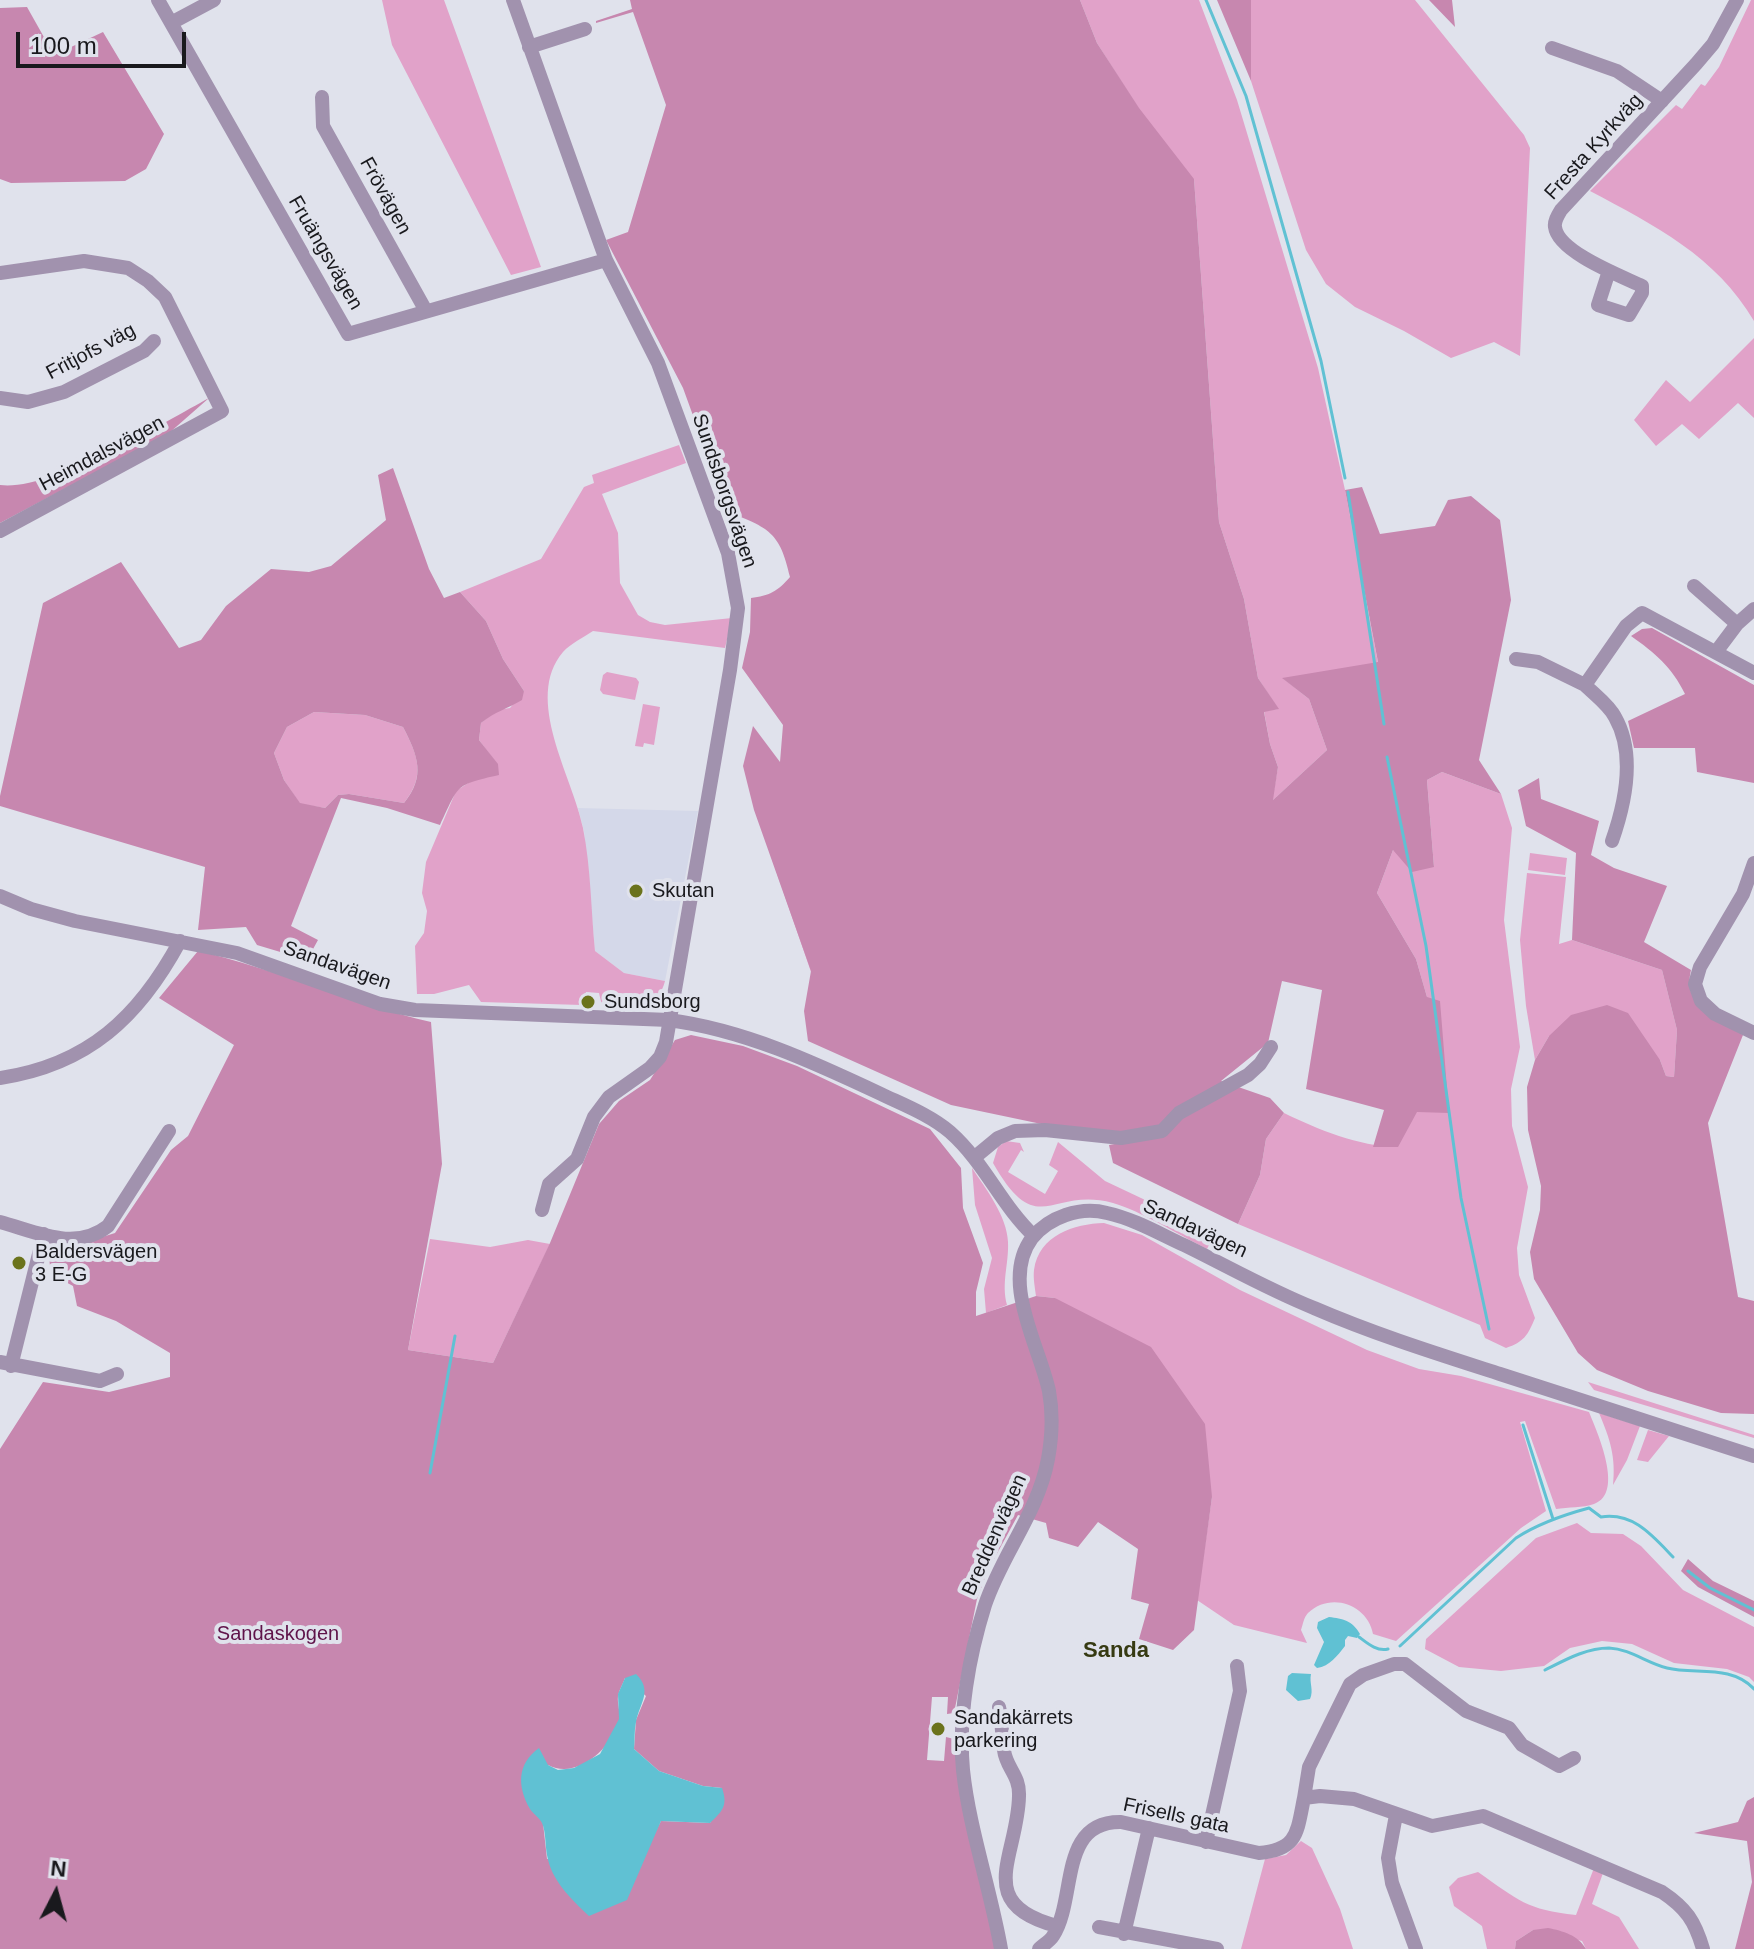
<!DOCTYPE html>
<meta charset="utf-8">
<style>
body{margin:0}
#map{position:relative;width:1754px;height:1949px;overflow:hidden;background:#e0e2ec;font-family:Arial,sans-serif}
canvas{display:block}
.north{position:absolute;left:16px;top:1853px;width:80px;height:80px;-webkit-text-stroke:6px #e0e2ec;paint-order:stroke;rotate:6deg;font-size:22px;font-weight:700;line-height:32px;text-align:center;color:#19191d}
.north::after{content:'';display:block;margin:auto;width:28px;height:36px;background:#19191d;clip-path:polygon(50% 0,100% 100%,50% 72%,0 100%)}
.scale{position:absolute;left:16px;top:32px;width:170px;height:36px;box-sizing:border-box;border:4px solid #19191d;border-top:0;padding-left:10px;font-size:24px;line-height:28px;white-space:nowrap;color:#19191d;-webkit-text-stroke:6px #e0e2ec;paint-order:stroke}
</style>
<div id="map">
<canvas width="1754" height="1949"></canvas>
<div class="north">N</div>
<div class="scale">100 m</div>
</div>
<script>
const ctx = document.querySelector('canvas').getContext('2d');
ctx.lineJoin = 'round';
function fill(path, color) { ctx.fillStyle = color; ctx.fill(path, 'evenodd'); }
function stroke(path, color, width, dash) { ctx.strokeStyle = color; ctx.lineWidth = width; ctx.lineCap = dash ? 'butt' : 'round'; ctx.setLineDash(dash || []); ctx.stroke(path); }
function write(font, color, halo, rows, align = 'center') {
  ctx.font = font + ' Arial,sans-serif'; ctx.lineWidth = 8; ctx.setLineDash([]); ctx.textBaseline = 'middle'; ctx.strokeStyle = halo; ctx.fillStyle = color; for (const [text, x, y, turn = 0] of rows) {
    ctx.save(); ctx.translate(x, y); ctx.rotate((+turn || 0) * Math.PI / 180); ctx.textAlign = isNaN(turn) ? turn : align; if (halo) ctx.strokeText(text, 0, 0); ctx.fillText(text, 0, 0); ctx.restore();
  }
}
const built = new Path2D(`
 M578 808 698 811 665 981 624 973 595 951 584 831Z`);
const green = new Path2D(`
 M382 0H444L541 267 511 275 392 45Z
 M1080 0H1199L1237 100 1318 368 1345 490 1378 663 1284 679 1309 699 1327 750 1272 801 1278 767 1270 744 1264 711 1278 709 1258 678 1244 599 1219 522 1194 179 811 972 771 856 789 871 1138 108 1097 43Z
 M1251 0H1415L1524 135 1530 148 1520 356 1494 342 1451 358 1404 331 1355 307 1326 284 1306 250 1251 81Z
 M1751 0H1754V321C1716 256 1654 225 1590 191L1676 105 1682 109 1701 84 1705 86 1719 67Z
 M1754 338V418L1738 403 1699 439 1682 424 1656 446 1634 420 1666 380 1690 402Z
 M679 445 686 463 602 494 618 533 620 583 638 615 650 622 665 625 732 618 725 648 593 631C584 637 570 644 563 652 523 699 573 777 583 828 591 868 591 911 595 951L624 973 665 981C657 1012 629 1007 602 1006L599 993 586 992 582 1005 481 1002 469 985 434 994H417L415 946 424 933 427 911 422 893 426 862 456 791 497 764 479 740 481 723 497 710 510 708 524 691 503 659 486 621 460 592 541 559 584 487 594 483 592 475Z
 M607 672 636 678 639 682 635 700 603 694 600 690 603 675Z
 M643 704 660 707 654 745 644 743 643 747 635 746Z
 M314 712 365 715 403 727C418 756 426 775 404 803L349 794 338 795 325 808 300 804 284 780 274 753 287 727Z
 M1442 772 1501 794 1512 828 1504 920 1520 1047 1511 1089 1512 1126 1528 1187 1517 1248 1519 1275 1535 1318C1528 1335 1524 1342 1506 1348L1485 1338 1480 1325 1238 1224 1260 1175 1266 1139 1284 1113C1319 1130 1358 1146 1397 1147L1427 997 1416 959 1377 893 1393 850 1434 867 1427 780Z
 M1530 853 1567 858 1565 875 1528 870Z
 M1527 873 1566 877 1559 944 1572 940 1662 970 1677 1030 1674 1077 1666 1076 1660 1060 1549 1036 1535 1060 1526 1006 1520 940Z
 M1006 1141 1020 1143 1024 1152 1021 1150 1008 1172 1045 1194 1058 1171 1049 1165 1058 1142 1105 1181 1215 1233 1207 1249C1179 1235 1141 1211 1113 1203 1050 1186 1038 1242 993 1163L998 1147Z
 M972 1168C986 1189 1007 1216 1008 1242 1009 1264 1001 1283 1007 1305L986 1313 984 1289 992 1258 975 1205Z
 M1104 1223 1142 1235 1240 1290 1367 1350 1419 1369 1461 1376 1589 1412C1597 1432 1625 1493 1594 1504 1583 1508 1568 1507 1556 1509L1525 1421 1520 1422 1546 1511 1521 1528 1396 1641 1373 1634C1368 1605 1331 1591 1308 1613 1304 1617 1303 1624 1301 1630L1307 1643 1234 1625 1197 1600 1212 1497 1055 1298 1036 1296C1035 1288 1033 1278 1034 1270 1039 1235 1074 1224 1104 1223Z
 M430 1239 490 1247 528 1240 550 1244 493 1363 408 1350Z
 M1588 1382 1754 1435V1438L1594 1390Z
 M1599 1413 1640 1426 1627 1460 1613 1485C1616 1457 1610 1439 1599 1413Z
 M1648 1430 1669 1436 1648 1462 1637 1460Z
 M1577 1523 1591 1533 1623 1534 1641 1546 1683 1590 1754 1627V1682L1749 1677 1727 1669 1674 1663 1632 1644 1602 1641 1570 1648 1544 1666 1501 1671 1459 1667 1425 1649 1426 1639 1536 1538Z
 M1301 1841 1312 1848 1340 1909 1353 1949H1241L1265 1859 1286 1855Z
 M1594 1868 1603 1873 1592 1904 1619 1917 1639 1949H1586L1582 1941 1533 1930 1516 1941 1515 1949H1487L1482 1926 1454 1906 1449 1887 1458 1878 1478 1872C1518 1900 1527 1910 1576 1915Z`);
const forest = new Path2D(`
 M630 0H1080L1097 43 1139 108 1194 179 1219 522 1244 599 1258 678 1279 709 1264 712 1270 744 1278 767 1273 800 1327 750 1309 699 1282 678 1378 662 1345 490 1362 487 1380 534 1435 526 1448 500 1471 496 1500 520 1511 600 1479 760 1501 794 1442 772 1427 780 1434 867 1412 872 1393 850 1377 893 1416 959 1427 997 1440 1001 1449 1113 1417 1112 1398 1147H1373L1384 1110 1306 1089 1322 990 1282 981 1268 1043 1221 1081 1270 1098 1284 1113 1266 1139 1260 1175 1238 1224 1113 1163 1109 1145 1154 1137 1070 1130 951 1105 808 1041 804 1011 811 971 754 810 743 766 753 726 780 762 783 725 742 668 750 632 751 598C769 596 778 591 790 577 780 532 769 528 728 512L683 388 606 240 628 232 666 105 633 12 596 23V21L632 9Z
 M1217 0H1251V81Z
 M1429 0H1452L1455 27Z
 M27 7 54 55 103 32 164 134 146 169 125 181 11 183 0 179V8Z
 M209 398 168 434 0 523V485C49 492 163 423 209 398Z
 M393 468 429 569 444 598 460 592 486 621 503 659 524 691 522 700C507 709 496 711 481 723L479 740 498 764 499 775C454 785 459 785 440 825L387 808 341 798 291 926 318 940 307 960 257 945 246 927 198 930 205 867 0 806V796L43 603 121 562 179 648 201 640 226 606 271 569 309 572 331 566 386 520 378 475ZM314 712 365 715 403 727C418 756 426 776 404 803L349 794 338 795 325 808 300 803 284 780 274 753 287 727Z
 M1652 628 1754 685V783L1697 772 1695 748H1634L1628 721 1685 694C1672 667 1655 653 1631 636L1642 629Z
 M1539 778 1541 799 1599 821 1591 855 1614 868 1667 886 1644 942 1691 970C1682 1007 1716 1017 1743 1035L1708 1123 1738 1297 1754 1301V1414L1721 1413 1648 1391 1597 1370 1578 1353 1534 1279 1530 1252 1540 1210 1541 1186 1528 1130 1527 1087 1535 1060 1549 1036 1571 1015 1607 1005 1628 1013 1660 1060 1666 1076 1674 1077 1677 1030 1662 970 1572 940 1576 853 1526 826 1518 790Z
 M198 951C277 969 352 1004 431 1022L442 1164 408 1350 493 1363 550 1243 599 1124 619 1101 650 1080 675 1040 691 1035 743 1046 797 1066 930 1129 961 1168 963 1208 983 1263 976 1292V1316L1036 1296 1055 1298 1151 1347 1205 1424 1212 1497 1194 1630 1173 1650 1139 1639 1149 1604 1131 1599 1138 1549 1098 1522 1078 1547 1049 1538 1046 1523 1018 1515 987 1572 977 1599 954 1713 947 1714 948 1697H932L927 1760 944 1761 946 1737 954 1739 958 1773 996 1949H0V1449L43 1382 109 1392 170 1377V1353L116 1321 77 1306 73 1286 51 1274 47 1241 77 1245 115 1233 171 1150 188 1136 234 1045 159 998ZM625 1678 646 1696 636 1720 634 1749 659 1771 703 1786 722 1788 710 1823 661 1821 648 1846 547 1859 543 1823 548 1765C577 1780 611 1749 619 1721 621 1713 617 1704 618 1696 619 1690 623 1684 625 1678Z
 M1688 1559 1713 1581 1754 1601V1617L1698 1587 1681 1571Z
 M1754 1797V1949H1735L1752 1882 1747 1841 1694 1833 1738 1822 1747 1801Z
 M1548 1928C1563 1931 1578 1935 1586 1949H1515L1516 1941 1533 1930Z`);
const water = new Path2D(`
 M1329 1617C1343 1619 1352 1620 1360 1634L1357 1638 1348 1636 1345 1640V1646C1337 1656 1330 1666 1317 1668L1314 1665 1324 1642 1317 1628 1318 1622Z
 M1292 1673 1311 1674C1309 1683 1314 1690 1310 1699L1298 1701 1286 1690 1288 1676Z
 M636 1674C653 1691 640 1702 636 1722 634 1731 635 1740 634 1749L659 1771 703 1786 722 1788C728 1805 723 1811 710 1823L661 1821 627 1900 589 1916C571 1899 551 1880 547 1855 545 1845 546 1832 542 1823 540 1818 533 1814 530 1809 517 1786 517 1764 539 1748L548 1765 558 1770 574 1768 600 1754 619 1719 618 1694 625 1678Z`);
const stream = new Path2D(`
 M1206 0 1246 96 1321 361 1345 478
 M1348 492 1384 724
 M1387 757 1426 946 1461 1198 1489 1329
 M1523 1425 1553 1519
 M430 1473 455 1336
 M1688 1571 1710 1588 1754 1610
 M1359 1637C1367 1643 1377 1652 1388 1649
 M1400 1646 1516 1538C1539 1523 1563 1515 1589 1508L1601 1517C1633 1512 1652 1535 1673 1557
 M1545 1670C1565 1660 1586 1648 1609 1648 1630 1649 1647 1663 1667 1668 1695 1675 1731 1664 1754 1689`);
const minor = new Path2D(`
 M158 0 348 334 606 260
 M513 0 606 260 658 363 728 553 738 608 730 670 666 1042 660 1057 650 1068 609 1097 594 1117 577 1159 549 1184 542 1210
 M171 23 214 0
 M529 47 585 29
 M1552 48 1617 71 1662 101
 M322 97 323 126 426 311
 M1609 271 1598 305 1629 315 1642 293V286C1621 276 1558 252 1555 227 1554 221 1558 215 1561 210L1696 64 1713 44 1737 0
 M0 273 84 261 128 268 148 281 165 297 222 411 0 531
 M0 398 28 402 64 392 144 351 154 341
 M1694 586 1737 624 1754 609
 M1716 652 1737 624
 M1516 659 1538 662 1585 685
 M1612 841C1625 804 1636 754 1615 717 1609 705 1595 695 1585 685L1626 626 1642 613 1754 673
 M1754 863 1743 894 1700 967 1695 984 1701 1001 1715 1014 1754 1033
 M0 896 31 909 75 921 237 953 380 1004 415 1010 669 1020C744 1030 813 1062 881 1094 904 1105 930 1115 950 1132 985 1163 1001 1205 1034 1236
 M0 1078C88 1065 139 1017 180 941
 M975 1157 998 1138 1015 1131 1045 1130 1121 1138 1162 1131 1179 1113 1248 1075 1260 1064 1271 1047
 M0 1222C37 1232 75 1252 108 1226L169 1131
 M0 1362 100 1381 117 1374
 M11 1366 44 1234
 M999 1707C1003 1722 1001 1736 1004 1750 1006 1768 1020 1775 1019 1796 1018 1856 972 1904 1057 1926
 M1304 1798 1309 1767 1350 1684 1363 1675 1394 1664H1405L1466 1711 1509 1728 1522 1745 1559 1766 1574 1758
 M1396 1815 1388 1858 1392 1883 1416 1949
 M1206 1842 1240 1691 1237 1666
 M1099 1927 1217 1949
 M1124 1934 1149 1828
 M1001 1949C991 1891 969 1828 963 1770 958 1717 969 1656 985 1605 1002 1554 1038 1513 1048 1459 1052 1437 1053 1413 1049 1391 1039 1345 1000 1281 1032 1238 1049 1217 1080 1206 1107 1213 1134 1219 1158 1233 1184 1245 1227 1266 1269 1290 1314 1308 1374 1334 1438 1354 1500 1374 1585 1401 1669 1429 1754 1456
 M1039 1949C1043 1945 1050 1941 1053 1936 1077 1899 1058 1821 1121 1822L1259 1853C1298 1850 1297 1832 1304 1798L1320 1796 1354 1799 1432 1826 1483 1816 1662 1892C1686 1908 1695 1921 1703 1949`);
const markers = [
 [636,891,8,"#6b731c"],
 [588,1002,8,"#6b731c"],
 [19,1263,8,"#6b731c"],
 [938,1729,8,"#6b731c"]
];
const streetNames = [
 ["Fresta Kyrkväg",1594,147,-48],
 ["Frövägen",385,196,61],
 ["Fruängsvägen",325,253,60],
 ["Fritjofs väg",91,352,-28],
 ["Heimdalsvägen",102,454,-28],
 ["Sundsborgsvägen",724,491,71],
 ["Sandavägen",337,966,19],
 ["Sandavägen",1195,1229,25],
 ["Breddenvägen",995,1535,-66],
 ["Frisells gata",1176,1816,12]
];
const poiNames = [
 ["Skutan",652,891],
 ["Sundsborg",604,1002],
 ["Baldersvägen",35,1252],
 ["3 E-G",35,1275],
 ["Sandakärrets",954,1718],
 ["parkering",954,1741]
];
const parkNames = [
 ["Sandaskogen",278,1634]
];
const neighbourhoodNames = [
 ["Sanda",1116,1651]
];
fill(built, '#d4d8e9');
fill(green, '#e1a2c9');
fill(forest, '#c787af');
fill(water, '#60c1d3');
stroke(stream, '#60c1d3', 3);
stroke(minor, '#a192ae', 14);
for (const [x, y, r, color] of markers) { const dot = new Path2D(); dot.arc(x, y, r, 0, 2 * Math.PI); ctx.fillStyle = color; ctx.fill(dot); stroke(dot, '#e0e2ec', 3); }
write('20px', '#19191d', '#e0e2ec', streetNames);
write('20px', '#19191d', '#e0e2ec', poiNames, 'left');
write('20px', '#5f134a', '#e0e2ec', parkNames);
write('bold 22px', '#363a12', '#e0e2ec', neighbourhoodNames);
</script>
